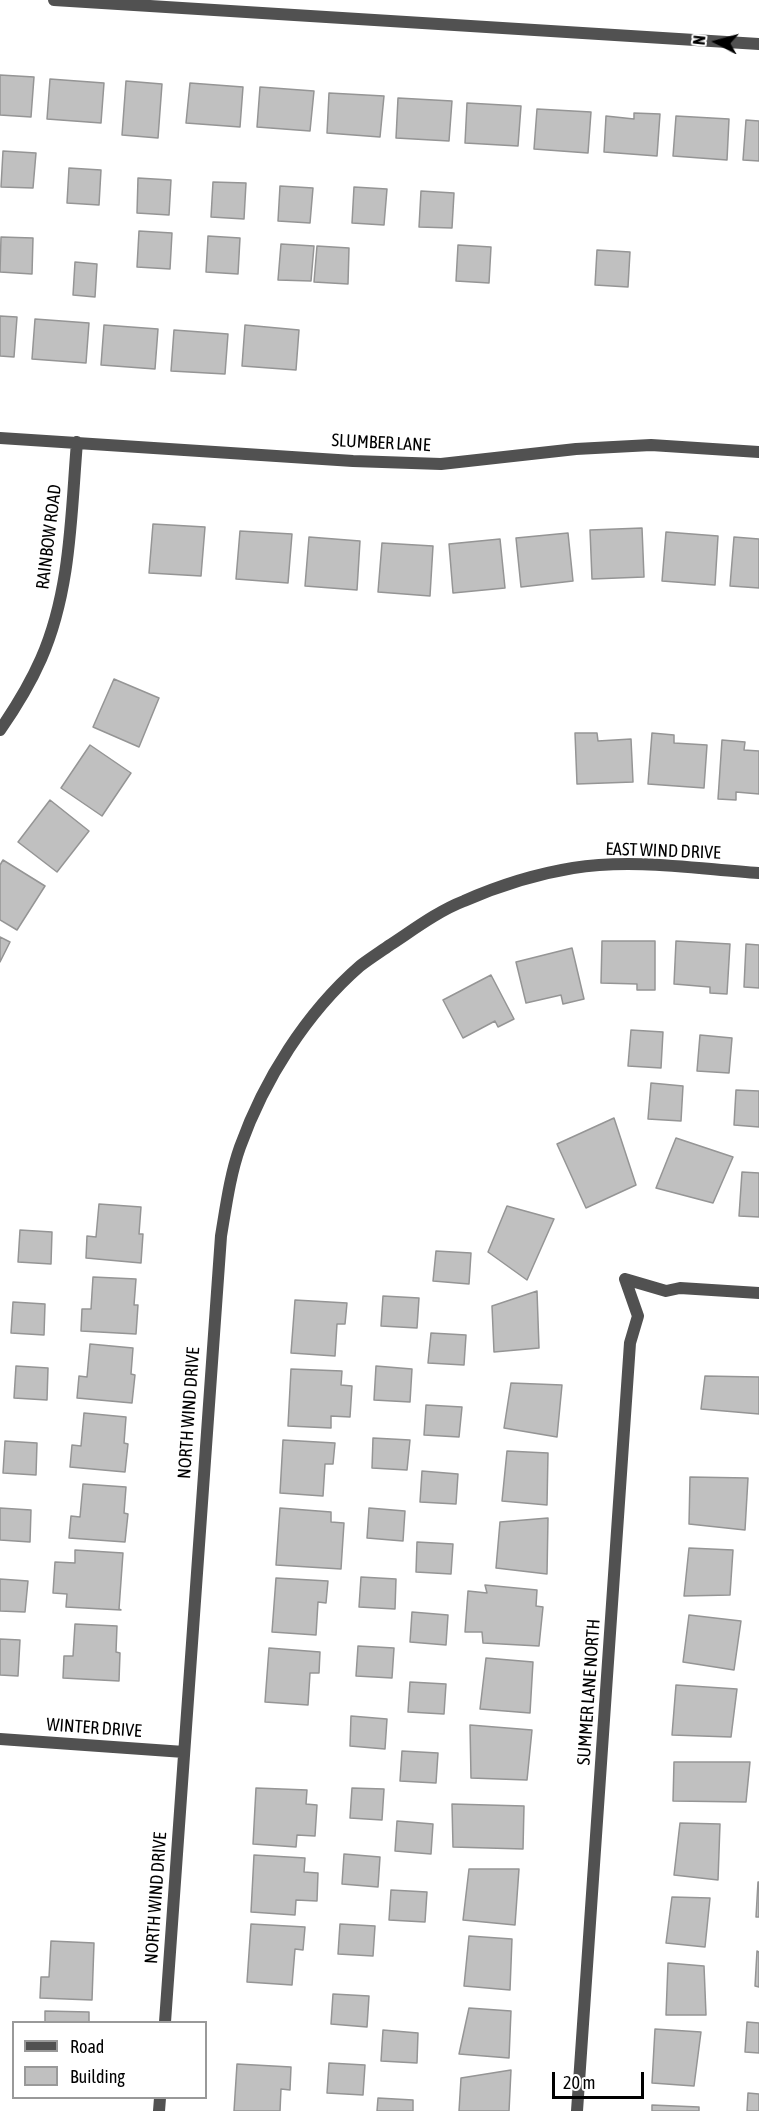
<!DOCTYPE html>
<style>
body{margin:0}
#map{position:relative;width:759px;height:2111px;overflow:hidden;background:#fff;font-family:"Asap Condensed",sans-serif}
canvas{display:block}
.legend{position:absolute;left:12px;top:2021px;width:195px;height:78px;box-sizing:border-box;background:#fff;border:2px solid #999;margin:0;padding:8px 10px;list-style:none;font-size:18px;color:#000}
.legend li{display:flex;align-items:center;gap:12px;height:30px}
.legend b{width:30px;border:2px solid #999}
.north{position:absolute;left:687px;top:12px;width:60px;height:60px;-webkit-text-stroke:4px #fff;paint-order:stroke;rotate:276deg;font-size:16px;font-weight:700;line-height:24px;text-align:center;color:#000}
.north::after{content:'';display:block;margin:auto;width:21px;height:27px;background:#000;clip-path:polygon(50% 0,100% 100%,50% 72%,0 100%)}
.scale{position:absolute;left:552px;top:2072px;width:92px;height:27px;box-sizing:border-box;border:3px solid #000;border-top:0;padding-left:8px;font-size:18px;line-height:21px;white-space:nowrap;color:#000;-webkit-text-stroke:4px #fff;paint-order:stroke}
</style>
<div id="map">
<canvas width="759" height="2111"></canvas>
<ul class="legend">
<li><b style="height:8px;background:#515151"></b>Road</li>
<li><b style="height:16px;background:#c0c0c0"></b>Building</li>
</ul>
<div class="north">N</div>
<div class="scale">20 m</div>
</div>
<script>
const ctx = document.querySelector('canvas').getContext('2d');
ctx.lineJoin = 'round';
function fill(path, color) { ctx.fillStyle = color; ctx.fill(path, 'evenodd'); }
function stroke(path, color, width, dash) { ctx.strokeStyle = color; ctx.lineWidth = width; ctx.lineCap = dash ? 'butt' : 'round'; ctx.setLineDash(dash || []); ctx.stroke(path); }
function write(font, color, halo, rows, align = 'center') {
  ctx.font = font + ' "Asap Condensed",sans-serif'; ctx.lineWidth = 4.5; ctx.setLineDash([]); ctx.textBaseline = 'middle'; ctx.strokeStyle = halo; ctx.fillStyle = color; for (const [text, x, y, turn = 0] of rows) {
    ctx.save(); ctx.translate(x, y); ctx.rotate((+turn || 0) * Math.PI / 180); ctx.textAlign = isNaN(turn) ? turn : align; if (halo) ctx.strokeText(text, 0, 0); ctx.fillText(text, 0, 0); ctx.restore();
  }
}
const building = new Path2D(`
 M0 75 34 77 31 117 0 115Z
 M50 79 104 83 101 123 47 119Z
 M126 81 162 84 158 138 122 135Z
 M190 83 243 87 240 127 186 123Z
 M260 87 314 91 310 131 257 127Z
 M329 93 384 96 380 137 327 133Z
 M398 98 452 101 449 141 396 138Z
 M467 103 521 106 518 146 465 143Z
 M537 109 591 112 588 153 534 149Z
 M634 113 660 114 657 156 604 152 606 116 634 119Z
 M676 116 729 119 727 160 673 156Z
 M746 120 759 121V161L743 160Z
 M3 151 36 153 33 188 1 187Z
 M69 168 101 170 99 205 67 203Z
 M138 178 171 180 169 215 137 213Z
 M213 182 246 183 244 219 211 217Z
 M280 186 313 188 310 223 278 221Z
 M354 187 387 189 384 225 352 223Z
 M421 191 454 193 452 228 419 227Z
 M139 231 172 233 170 269 137 267Z
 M208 236 240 238 238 274 206 272Z
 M1 237 33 238 32 274 0 272Z
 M281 244 314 246 311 281 278 280Z
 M458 245 491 247 489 283 456 281Z
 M317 246 349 248 348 284 314 282Z
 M597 250 630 252 628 287 595 285Z
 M75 262 97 264 95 297 73 295Z
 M0 316 17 317 14 357 0 356Z
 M35 319 89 323 86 363 32 359Z
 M104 325 158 329 155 369 101 365Z
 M245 325 299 330 296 370 242 366Z
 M174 330 228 334 225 374 171 371Z
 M153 524 205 527 201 576 149 573Z
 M642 528 644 577 592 579 590 530Z
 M240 531 292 534 288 583 236 579Z
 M666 532 718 536 715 585 662 581Z
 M568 533 573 581 521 587 516 538Z
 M309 537 360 541 357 590 305 586Z
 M734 537 759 539V588L730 586Z
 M500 539 505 588 453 593 449 544Z
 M382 543 433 546 430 596 378 592Z
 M114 679 159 698 139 747 93 727Z
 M575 733H597L598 741 631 739 633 782 577 784Z
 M652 733 674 735V743L707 745 704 788 648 784Z
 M722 740 745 742 744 750 759 751V794L736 792V800L718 799Z
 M90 745 131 773 102 816 61 788Z
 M50 800 89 831 57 872 18 842Z
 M3 860 45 886 17 930 0 920V865Z
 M0 937 10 942 0 962Z
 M602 941H655V990H637V984L601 983Z
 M676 941 730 944 727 994 710 993V987L674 984Z
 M746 944 759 945V988L744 987Z
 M572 948 584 999 563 1004 561 995 526 1003 516 962Z
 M491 975 514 1019 498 1027 495 1021 463 1038 443 1000Z
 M631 1030 663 1032 661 1068 628 1066Z
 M700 1035 732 1038 729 1073 697 1071Z
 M651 1083 683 1086 681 1121 648 1119Z
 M736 1090 759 1091V1127L734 1125Z
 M614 1118 636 1185 586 1208 557 1144Z
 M676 1138 733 1157 713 1203 656 1188Z
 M742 1172 759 1173V1217L739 1216Z
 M99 1204 141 1207 139 1234H143L141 1263 86 1258 87 1236 96 1237Z
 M507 1206 554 1219 527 1280 488 1252Z
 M20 1230 52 1232 51 1264 18 1262Z
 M436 1251 471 1253 469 1284 433 1281Z
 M93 1277 136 1279 134 1305H138L136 1334 81 1331 82 1309H91Z
 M537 1291 539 1348 494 1352 492 1306Z
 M383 1296 419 1298 417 1328 381 1326Z
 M295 1300 347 1303 345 1324H337L335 1356 291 1353Z
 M13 1302 45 1304 44 1335 11 1333Z
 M431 1333 466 1335 464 1365 428 1363Z
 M90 1344 133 1348 131 1374 135 1375 132 1403 77 1398 79 1376 87 1377Z
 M16 1366 48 1368 47 1400 14 1398Z
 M376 1366 412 1369 410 1402 374 1400Z
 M291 1369 342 1371 341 1385 352 1386 350 1417 331 1416V1428L288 1426Z
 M705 1376 759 1377V1414L701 1409Z
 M511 1383 562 1385 557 1437 504 1428Z
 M426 1405 462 1407 459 1437 424 1435Z
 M84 1413 126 1417 124 1443 128 1444 125 1472 70 1467 72 1445 81 1446Z
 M373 1438 410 1440 407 1470 372 1468Z
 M283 1440 335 1443 333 1464H325L323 1496 280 1493Z
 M5 1441 37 1443 36 1475 3 1473Z
 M507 1451 548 1453 547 1505 502 1501Z
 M422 1471 458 1474 456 1504 420 1502Z
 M690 1477 748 1478 745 1530 689 1524Z
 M83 1484 126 1487 124 1513 128 1514 125 1542 69 1538 71 1516 80 1517Z
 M0 1508 31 1510 30 1542 0 1540Z
 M280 1508 331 1512V1522L344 1523 341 1569 276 1565Z
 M369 1508 405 1511 403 1541 367 1538Z
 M548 1518 547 1574 496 1568 500 1522Z
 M417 1542 453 1544 451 1574 416 1572Z
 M689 1548 733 1550 730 1595 684 1596Z
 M75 1550 123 1553 119 1609 121 1610 66 1607 67 1594 53 1593 55 1562 75 1563Z
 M361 1577 396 1579 395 1609 359 1607Z
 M276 1578 328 1581 326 1603 318 1602 316 1635 272 1632Z
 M0 1579 28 1581 25 1612 0 1611Z
 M485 1585 537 1590 536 1606 543 1607 539 1646 483 1643 482 1632H465L468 1591 487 1593Z
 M412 1612 448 1615 446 1645 410 1642Z
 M689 1615 741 1621 734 1670 683 1662Z
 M75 1624 117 1626 116 1652 120 1653 119 1681 63 1678 64 1656H73Z
 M0 1639 20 1640 18 1676 0 1675Z
 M358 1646 394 1648 392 1678 356 1676Z
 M269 1648 320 1652 319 1673H310L308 1705 265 1702Z
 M486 1658 533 1662 530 1713 480 1709Z
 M410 1682 446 1684 444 1714 408 1712Z
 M676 1685 737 1689 731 1737 672 1735Z
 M351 1716 387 1719 385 1749 350 1746Z
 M470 1725 532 1730 527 1780 471 1778Z
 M402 1751 438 1753 436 1783 400 1781Z
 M674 1762H750L746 1802 673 1801Z
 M256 1788 307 1790 306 1804 317 1805 315 1836 297 1835 296 1847 253 1844Z
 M352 1788 384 1789 382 1820 350 1818Z
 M452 1804 524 1806 523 1849 453 1847Z
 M397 1821 433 1824 431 1854 395 1851Z
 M680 1823 720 1824 718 1880 674 1875Z
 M344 1854 380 1857 378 1887 342 1884Z
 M254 1855 305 1858 304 1872 318 1873 317 1901 296 1900 295 1915 251 1912Z
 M469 1869H519L515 1925 463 1920Z
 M758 1882H759V1917H756Z
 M391 1890 427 1892 425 1922 389 1920Z
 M672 1897 710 1898 705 1947 666 1943Z
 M251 1924 305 1927 303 1950 295 1949 292 1985 247 1982Z
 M340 1924 375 1926 373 1956 338 1954Z
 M469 1936 512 1939 510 1990 464 1986Z
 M51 1941 94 1943 92 2000 40 1998 41 1977H49Z
 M757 1951 759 1952V1987L755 1986Z
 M668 1963 704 1966 706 2015H666Z
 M333 1994 369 1996 367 2027 331 2024Z
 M469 2008 511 2011 509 2058 459 2054Z
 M45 2011 89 2012V2022H45Z
 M747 2022 759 2023V2053L745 2052Z
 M655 2029 701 2032 694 2086 652 2083Z
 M383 2030 418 2033 417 2063 381 2061Z
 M329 2063 365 2065 363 2095 327 2093Z
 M237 2064 291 2067 290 2090 281 2089 280 2111H234Z
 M511 2070 509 2111H459L461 2078Z
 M748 2093 759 2094V2111H747Z
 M378 2098 413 2100V2111H377Z
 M652 2105 699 2107V2111H652Z`);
const street = new Path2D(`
 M54 0 759 44
 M0 438 353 461 441 464 576 449 651 445 759 452
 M0 730C16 707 30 684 41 659 71 591 71 514 77 442
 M625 1279 666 1291 680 1288 759 1293
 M0 1739 184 1752
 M165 2022 221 1236C226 1206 230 1175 240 1147 264 1080 306 1013 360 966 369 959 380 952 390 945 413 930 438 911 464 901 498 886 536 874 573 868 633 858 698 869 759 873
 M159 2111 160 2098
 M577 2111 630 1343 638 1316 625 1279`);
const streetNames = [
 ["SLUMBER LANE",381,443,3],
 ["RAINBOW ROAD",49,537,-83],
 ["EAST WIND DRIVE",663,851,2],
 ["NORTH WIND DRIVE",189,1413,-86],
 ["SUMMER LANE NORTH",589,1692,-86],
 ["WINTER DRIVE",94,1728,4],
 ["NORTH WIND DRIVE",156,1898,-86]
];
fill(building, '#c0c0c0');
stroke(building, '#959595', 1.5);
stroke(street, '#515151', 12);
write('18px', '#000', '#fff', streetNames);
</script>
